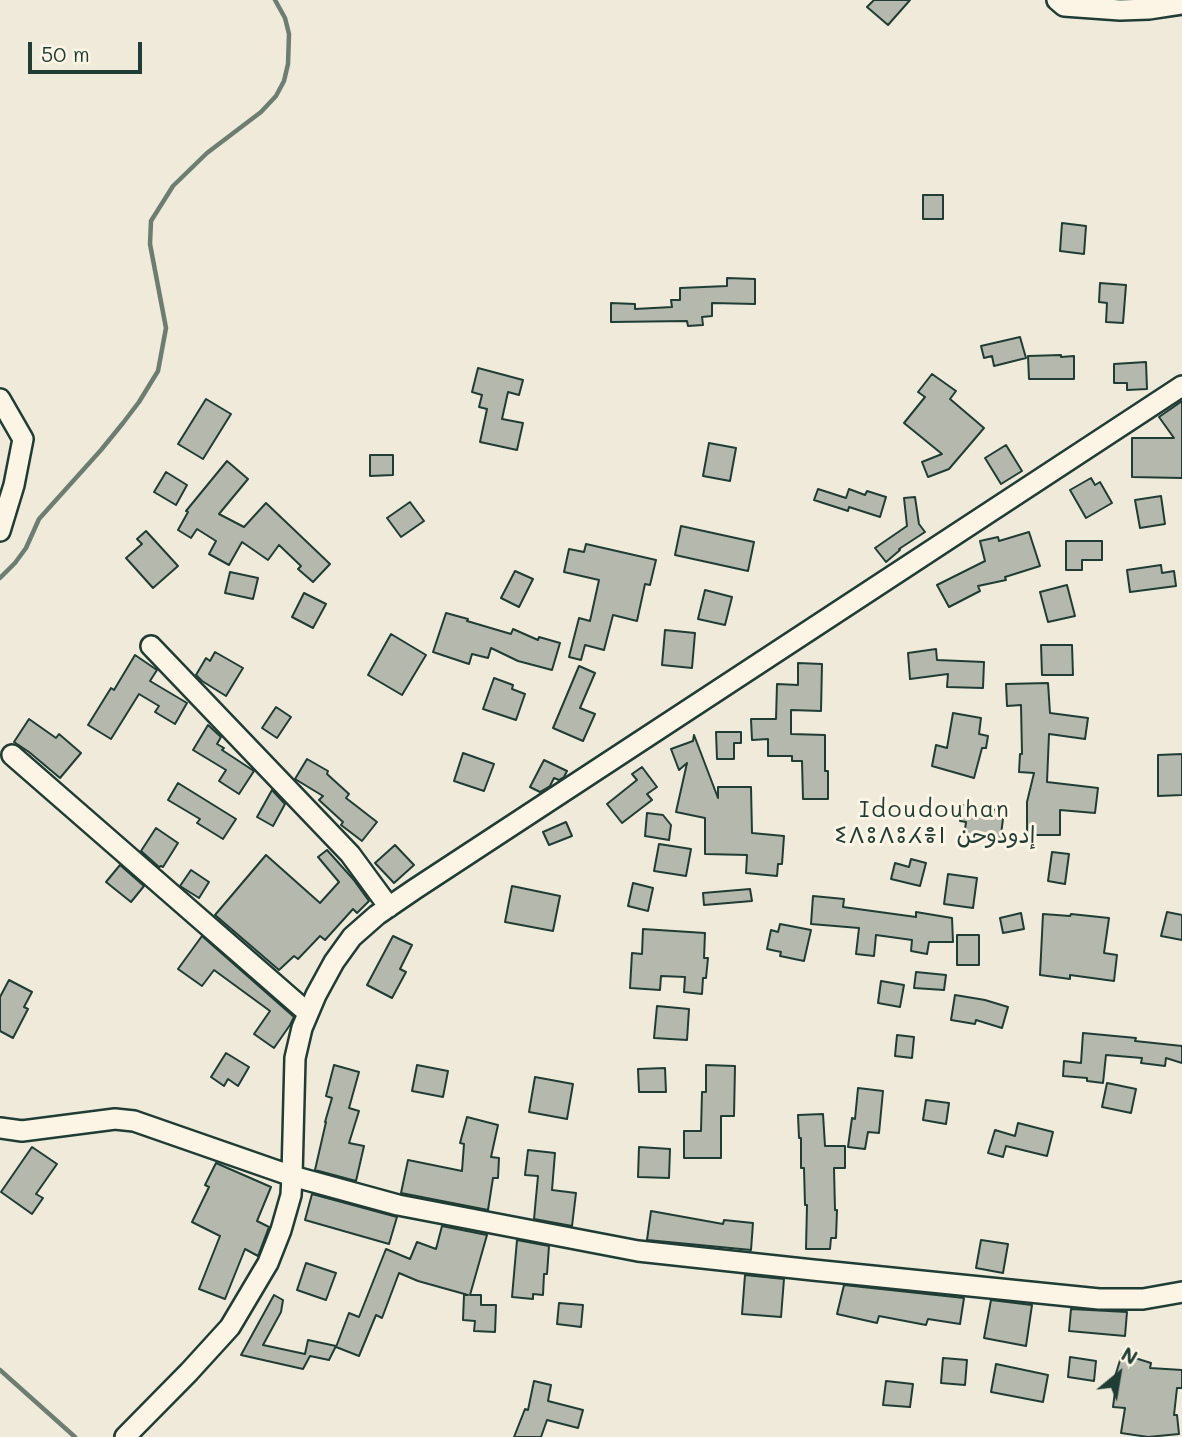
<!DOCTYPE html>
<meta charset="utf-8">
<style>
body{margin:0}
#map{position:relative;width:1182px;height:1437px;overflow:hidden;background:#efeada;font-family:Mali,sans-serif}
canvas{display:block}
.north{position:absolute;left:1084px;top:1339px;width:70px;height:70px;-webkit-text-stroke:5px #fcf5e5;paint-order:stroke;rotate:30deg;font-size:19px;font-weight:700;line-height:28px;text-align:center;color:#1f3d34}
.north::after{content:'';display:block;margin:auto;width:24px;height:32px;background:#1f3d34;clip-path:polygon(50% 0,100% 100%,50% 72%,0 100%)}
.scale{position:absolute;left:28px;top:42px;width:114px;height:32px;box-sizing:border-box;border:4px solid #1f3d34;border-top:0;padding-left:9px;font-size:21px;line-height:24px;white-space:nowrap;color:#1f3d34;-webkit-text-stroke:5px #fcf5e5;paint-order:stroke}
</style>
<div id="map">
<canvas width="1182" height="1437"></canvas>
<div class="north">N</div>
<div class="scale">50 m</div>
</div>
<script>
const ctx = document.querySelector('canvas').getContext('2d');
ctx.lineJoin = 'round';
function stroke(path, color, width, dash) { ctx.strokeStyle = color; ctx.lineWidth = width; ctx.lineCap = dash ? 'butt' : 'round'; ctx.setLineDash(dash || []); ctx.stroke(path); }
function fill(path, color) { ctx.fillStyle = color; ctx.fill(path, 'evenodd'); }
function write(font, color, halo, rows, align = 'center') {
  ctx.font = font + ' Mali,"Playpen Sans Arabic","Noto Sans Tifinagh",sans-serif'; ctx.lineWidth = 6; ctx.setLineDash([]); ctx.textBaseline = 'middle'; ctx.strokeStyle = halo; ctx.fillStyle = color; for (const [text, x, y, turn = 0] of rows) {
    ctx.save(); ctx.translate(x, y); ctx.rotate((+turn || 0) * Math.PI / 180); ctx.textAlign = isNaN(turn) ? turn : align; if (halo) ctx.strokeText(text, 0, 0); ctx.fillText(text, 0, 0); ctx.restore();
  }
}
const stream = new Path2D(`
 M0 578 15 563 26 548 39 519 101 450 123 423 139 402 158 371 166 328 150 244 151 221 173 186 207 153 261 112 276 96 284 81 288 64 289 34 285 18 275 0
 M0 1370 75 1437`);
const building = new Path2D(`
 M874 0H910L888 25 867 7Z
 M923 195H943V219H923Z
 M1062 223 1086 226 1084 254 1060 251Z
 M727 278 755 279V304L712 303V316L702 317 703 325 688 326 687 321 611 322V303L635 304V309L672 307 671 300H680V288L727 286Z
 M1100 283 1126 285 1123 323 1106 322 1107 303 1099 302Z
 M1020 337 1026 358 994 366 992 356 984 358 981 346Z
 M1061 355V357L1074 356V379H1029L1028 356Z
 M1146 362 1147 389 1127 390V383H1114V364Z
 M478 368 523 380 519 395 508 392 502 419 523 423 517 450 480 442 487 409 479 407 482 395 472 392Z
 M932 374 956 391 950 399 984 428 949 469 928 477 922 462 942 454 904 423 925 397 918 392Z
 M206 399 231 414 203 459 178 444Z
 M1182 401V478L1132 477V438H1174L1159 417Z
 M709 443 736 448 730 481 703 476Z
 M1006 445 1022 471 1001 484 985 458Z
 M370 455H393V475L370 476Z
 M227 461 248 479 219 514 244 527 266 503 330 564 313 582 298 569 301 566 279 545 268 560 242 542 229 565 209 554 216 541 197 529 191 538 178 530 188 512 186 511Z
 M166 472 187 485 176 505 154 492Z
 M1091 478 1095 485 1100 482 1112 503 1086 518 1070 490Z
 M818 489 846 498 849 489 865 495 867 491 886 497 880 517 849 507 848 511 814 500Z
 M1161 496 1165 524 1140 528 1135 500Z
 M915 497 919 524 925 532 899 549 900 550 886 562 875 548 907 526 904 498Z
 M410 502 424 521 401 537 387 518Z
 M681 526 754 542 748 571 675 555Z
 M146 531 178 566 153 588 126 558 142 544 137 539Z
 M1029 532 1040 566 1005 577 1006 580 978 586 980 591 949 607 937 585 985 561 980 541 998 537 999 541Z
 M1066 541H1102V560H1082V570H1066Z
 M586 544 656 560 650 585 645 584 637 621 613 615 604 650 585 645 581 660 569 657 579 618 590 621 599 580 564 572 569 549 584 552Z
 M1161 565 1162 573 1174 571 1176 586 1130 592 1127 570Z
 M515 571 533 579 519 607 501 598Z
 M230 572 258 578 253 599 225 593Z
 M1067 585 1075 616 1048 622 1040 592Z
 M705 590 732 597 725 625 698 619Z
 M304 593 326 604 313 628 292 617Z
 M446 613 468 619 467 621 511 634 513 629 538 640 539 637 560 643 552 670 518 661 491 648 488 658 472 654 469 664 433 652Z
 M665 630 695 633 692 668 662 665Z
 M391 634 426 655 402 695 368 675Z
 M1041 645H1072L1073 675H1042Z
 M936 649 937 660 984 662 983 688 947 687 948 674 910 679 908 653Z
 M215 652 243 668 226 696 202 681 196 675 206 658 210 661Z
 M135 655 157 670 150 681 187 703 175 724 155 712 159 706 139 694 111 739 88 725 111 688 114 690Z
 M798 663 822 664 821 711 791 710V734L825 735V771H828V799H803L802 761H792V756H768V739L752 740 751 719H776L777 684 798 685Z
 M579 666 595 673 580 708 595 714 583 741 553 728Z
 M494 678 513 685 512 689 525 694 516 720 483 709Z
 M1048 683 1050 713 1088 718 1085 739 1049 734 1047 782 1098 788 1095 813 1060 810V835H1027V802L1034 773 1019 772 1020 754H1022L1021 705 1007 706 1006 684Z
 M276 707 291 717 277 738 262 728Z
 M953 713 981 718 979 734 988 736 986 748H982L974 778 932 766 936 745 947 748Z
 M29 719 56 738 59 734 81 753 60 778 29 752 14 742Z
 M208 725 221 737 217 744 224 748 222 750 254 771 239 794 219 781 226 770 193 750Z
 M716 732H741V743H734V759H717Z
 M694 735 718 798V787H751L752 833 784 836 782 864H778L777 876 746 873 747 855 705 854V818L676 812 687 763 679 770 671 749 693 741Z
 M463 753 494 764 484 791 454 781Z
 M1182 754V795L1158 796V755Z
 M307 759 328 771 327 774 349 794 346 798 377 822 362 841 341 825 343 822 319 800 323 796 295 779Z
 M544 760 567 771 564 777 559 780 554 778 550 786 540 792 530 787Z
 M642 767 657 787 647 794 652 800 622 823 607 804 637 780 632 774Z
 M178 783 236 819 223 839 197 823 200 819 168 800Z
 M272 790 285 804 273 826 257 817Z
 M962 805 1004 811 1000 842 964 837 966 822 960 821Z
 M647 813 663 815 671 825 669 840 645 836Z
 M566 822 572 836 549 845 543 832Z
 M156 828 178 843 163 867 161 866 159 867 141 851Z
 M659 844 691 849 686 876 654 871Z
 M395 845 414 865 394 883 375 863Z
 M327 850 353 879 369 901 357 913 353 909 325 940 320 936 298 959 294 956 279 970 215 915 266 855 320 903 339 882 318 857Z
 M1052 852 1069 854 1065 884 1048 881Z
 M911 859 926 863 920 886 891 879 895 863 909 867Z
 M120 865 144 886 131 902 106 882Z
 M191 870 209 882 199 898 180 886Z
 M948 874 977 878 973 908 944 904Z
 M633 883 653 888 648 911 628 906Z
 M512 886 560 896 553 931 505 922Z
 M750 889 752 901 704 905 703 893Z
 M813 896 844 899 843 907 916 917V912L952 918 953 942H929L927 954 911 951 912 940 876 935 874 956 856 954 859 928 811 924Z
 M1167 912 1182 915V940L1161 936Z
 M1021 913 1024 929 1003 933 1000 918Z
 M1043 914 1070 916 1071 914 1109 918 1104 953 1117 955 1114 981 1070 975V979L1040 975Z
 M780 924 811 930 804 961 780 956 781 952 767 949 771 930 778 932Z
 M643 929 705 933 704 958H708L706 978H703L702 994 684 992 685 977 661 976 660 990 630 988 632 953 642 954Z
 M957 935H979V965H957Z
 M202 936 294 1017 290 1025 274 1048 254 1034 270 1011 214 970 202 986 178 969Z
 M393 936 412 945 400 969 406 972 392 998 367 985Z
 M916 972 946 975 944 990 914 988Z
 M9 980 32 992 24 1007 28 1009 13 1038 0 1031V997Z
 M881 981 904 985 900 1007 878 1003Z
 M955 995 985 1000 1008 1007 1002 1028 976 1020 975 1024 951 1020Z
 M657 1006 689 1009 687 1040 654 1038Z
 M1083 1033 1136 1038 1135 1041 1182 1046V1063L1166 1058 1165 1066 1141 1063 1142 1058 1106 1055 1103 1083 1087 1081V1078L1063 1076 1064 1061 1081 1063Z
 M897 1035 914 1037 912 1058 895 1056Z
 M226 1053 249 1067 238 1086 228 1079 224 1086 211 1077Z
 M334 1065 359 1072 349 1108 359 1111 349 1143 364 1146 356 1181 315 1170 326 1122H325L332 1098 326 1096Z
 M417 1065 448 1071 443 1097 412 1091Z
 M706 1065 735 1066 734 1116H721V1158H684V1131H701L702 1092H706Z
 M665 1068 666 1092H639L638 1069Z
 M535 1077 573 1084 567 1119 529 1112Z
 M1107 1083 1136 1089 1131 1113 1102 1107Z
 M858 1088 883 1091 879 1133 868 1132 865 1149 848 1147 852 1118 855 1119Z
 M926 1100 949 1103 946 1124 923 1120Z
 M823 1114 825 1146H845V1168H834L835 1210H837L836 1238H831L830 1249H806L807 1205H805L804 1168H801V1138H799L798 1115Z
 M467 1117 498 1125 491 1157 499 1158 498 1178H493L488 1210 401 1193 408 1160 462 1171 464 1144 460 1143Z
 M1018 1123 1053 1132 1047 1156 1006 1146 1003 1157 988 1153 995 1130 1015 1136Z
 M32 1147 57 1164 36 1194 43 1198 32 1214 1 1192Z
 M639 1147 670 1149 669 1178 638 1177Z
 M528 1150 555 1153 552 1190 576 1193 572 1226 534 1219 538 1176 525 1175Z
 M216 1163 271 1187 257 1221 269 1227 258 1256 245 1249 225 1299 199 1289 220 1236 192 1222 209 1187 205 1185Z
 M312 1194 397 1217 389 1244 305 1220Z
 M651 1211 723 1224 724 1220 753 1223 751 1250 647 1240Z
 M442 1226 487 1235 470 1295H481V1305H496L495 1332 474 1331 475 1321 463 1320 464 1295H468L418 1281 399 1273 382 1318 376 1315 359 1356 336 1347 349 1313 359 1317 386 1249 410 1259 417 1242 436 1249Z
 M517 1240 549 1246 547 1274H544L543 1295 533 1294V1299L512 1297Z
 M981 1240 1008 1244 1003 1273 976 1268Z
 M306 1263 336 1273 326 1300 297 1290Z
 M745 1275 784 1279 781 1317 742 1314Z
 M844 1285 964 1298 960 1324 928 1319 926 1325 879 1316 877 1323 837 1314Z
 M274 1295 283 1300 281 1312 263 1345 305 1354 308 1340 336 1346 329 1360 310 1356 303 1369 241 1355Z
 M991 1300 1032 1305 1026 1346 984 1338Z
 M559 1303 583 1305 581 1327 557 1324Z
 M1071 1309 1127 1312 1125 1336 1069 1331Z
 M1122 1354 1151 1363 1150 1368 1182 1370V1388H1177L1174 1415H1177L1179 1434 1148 1437 1121 1433 1125 1408 1113 1407 1116 1384 1113 1383Z
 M1070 1357 1096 1361 1094 1381 1068 1377Z
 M943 1358 967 1360 965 1385 941 1383Z
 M996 1364 1048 1375 1043 1402 991 1392Z
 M534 1381 551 1385 548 1401 583 1410 578 1428 547 1420 541 1437H514L525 1409 528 1410Z
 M886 1381 913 1384 910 1407 883 1405Z`);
const minor = new Path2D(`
 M1057 0 1064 6 1120 10 1149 9 1182 4
 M0 399 23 439 14 485 0 531
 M151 646 350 854 389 907
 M12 755 308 1013
 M0 1128 22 1131 115 1119 134 1121 292 1176 398 1205 638 1251 813 1270 1099 1299H1143L1182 1292
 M125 1437 189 1372 230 1327 268 1263 281 1230 291 1195 292 1176 295 1058 302 1028 316 995 334 962 352 937 377 915 415 889 1182 386`);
const quarterNames = [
 ["Idoudouhan",935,810],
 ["ⵉⴷⵓⴷⵓⵃⴻⵏ إدودوحن",935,836]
];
stroke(stream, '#6c7d71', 4.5);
fill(building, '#b5b9ad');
stroke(building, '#1f3d34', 2);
stroke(minor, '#1f3d34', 24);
stroke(minor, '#fcf5e5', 19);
ctx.letterSpacing = '2px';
write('23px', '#1f3d34', '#fcf5e5', quarterNames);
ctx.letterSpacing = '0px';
</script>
